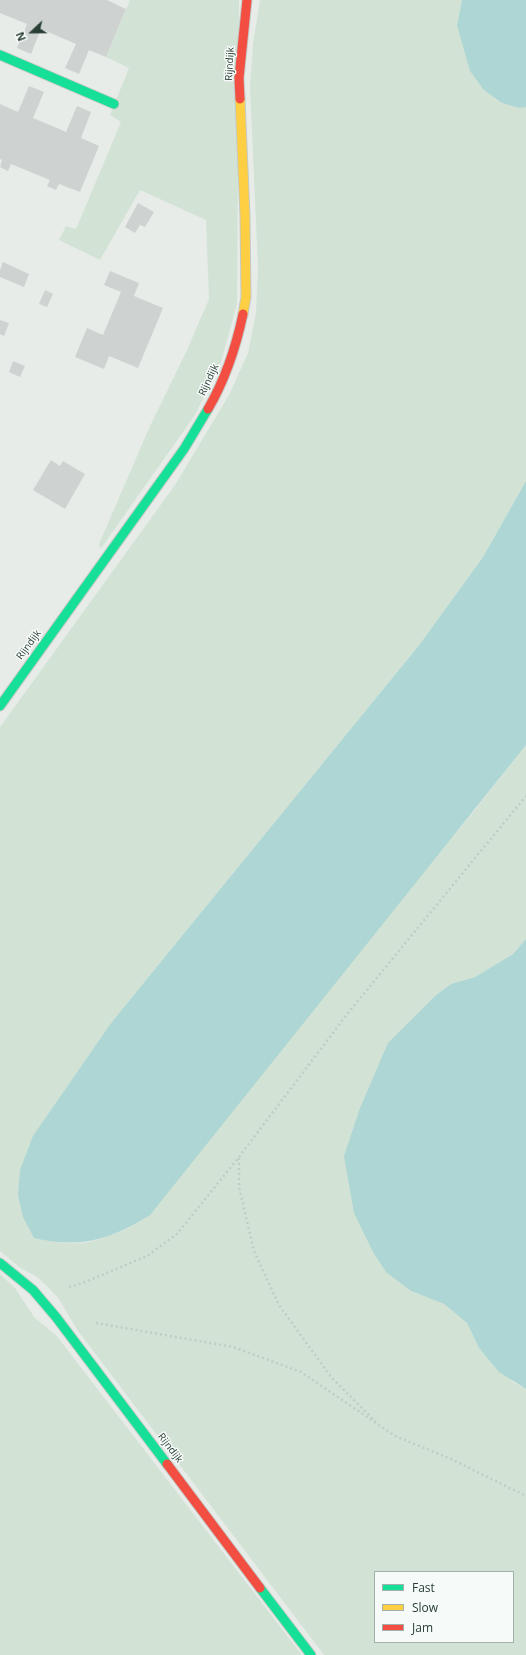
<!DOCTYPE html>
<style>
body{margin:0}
#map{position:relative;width:526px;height:1655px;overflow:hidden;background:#e7ece9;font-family:"Open Sans",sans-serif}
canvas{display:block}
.legend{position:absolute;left:374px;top:1571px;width:140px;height:72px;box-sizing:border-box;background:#f6faf8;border:1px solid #a3afaa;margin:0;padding:5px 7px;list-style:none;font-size:12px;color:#273e34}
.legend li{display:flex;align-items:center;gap:8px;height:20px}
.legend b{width:20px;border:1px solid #a3afaa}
.north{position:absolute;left:12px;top:12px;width:40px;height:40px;-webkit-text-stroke:3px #f6faf8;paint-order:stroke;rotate:248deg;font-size:11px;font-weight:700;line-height:16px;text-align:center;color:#273e34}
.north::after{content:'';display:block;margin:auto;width:14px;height:18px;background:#273e34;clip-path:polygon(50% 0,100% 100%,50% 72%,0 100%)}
</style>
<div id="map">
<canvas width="526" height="1655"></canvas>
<ul class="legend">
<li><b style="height:5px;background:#16e098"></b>Fast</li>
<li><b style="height:5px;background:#ffcf43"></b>Slow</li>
<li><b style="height:5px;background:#f24e42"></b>Jam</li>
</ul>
<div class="north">N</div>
</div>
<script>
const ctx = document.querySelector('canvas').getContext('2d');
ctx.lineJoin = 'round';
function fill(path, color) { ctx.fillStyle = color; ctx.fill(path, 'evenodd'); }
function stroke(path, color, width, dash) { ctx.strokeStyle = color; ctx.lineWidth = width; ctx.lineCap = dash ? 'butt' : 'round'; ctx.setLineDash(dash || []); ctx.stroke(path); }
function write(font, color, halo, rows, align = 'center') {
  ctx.font = font + ' "Open Sans",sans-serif'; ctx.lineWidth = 3; ctx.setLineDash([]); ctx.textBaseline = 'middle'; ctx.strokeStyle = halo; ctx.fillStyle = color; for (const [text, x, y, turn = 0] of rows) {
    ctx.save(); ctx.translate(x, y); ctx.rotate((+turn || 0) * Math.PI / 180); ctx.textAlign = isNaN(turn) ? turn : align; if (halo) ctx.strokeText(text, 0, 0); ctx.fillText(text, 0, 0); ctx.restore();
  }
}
const green = new Path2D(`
 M130 0H239L237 304 221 362 195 415 102 547 100 548 99 544 150 426 187 350 209 299 206 220 140 190 100 260 59 240 66 226 76 229 121 122 110 115 129 68 106 57Z
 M260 0H462L457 25 520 108 526 107V481L483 557 420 644 111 1023 65 1090 34 1237C52 1242 74 1246 93 1241 106 1238 118 1232 131 1227L474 811 526 745V939L513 954 475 977 451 984 436 995 389 1043 411 1291 444 1304 467 1323 479 1348 513 1382 526 1389V1655H324L78 1331 59 1299 47 1286 37 1277 19 1267 0 1251V727L175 485 229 395 248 353 256 313 258 267 250 88 253 44ZM375 1572H513V1642H375Z
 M0 1274 15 1288 35 1318 56 1335 302 1655H0Z`);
const water = new Path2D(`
 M462 0H526V107L520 108 502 103 484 90 470 71 457 25Z
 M526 481V745L150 1215C110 1240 81 1249 34 1238L23 1217 18 1195 20 1170 33 1136 111 1023 420 644 483 557Z
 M526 939V1389L499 1372 479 1348 467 1323 444 1304 411 1291 386 1272 373 1252 354 1213 344 1156 360 1108 388 1043 436 995 451 984 475 977 513 954Z`);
const building = new Path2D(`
 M0 0H107L126 9 106 57 89 50 79 74 65 68 76 44 41 29 31 54 17 48 27 24 0 13Z
 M29 86 44 92 33 118 50 125 66 132 77 106 91 112 81 138 99 146 80 192 59 184 56 190 47 186 50 180 11 164 8 171 0 167 2 160 0 159V104L18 112Z
 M138 203 154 212 145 227 140 225 135 233 125 227Z
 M3 262 29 274 24 287 0 277V270Z
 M110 271 139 283 134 296 163 308 138 368 109 356 104 369 75 357 87 328 103 335 121 292 104 285Z
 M45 290 53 294 47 307 39 304Z
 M0 320 9 323 4 336 0 334Z
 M13 361 25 366 20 377 9 372Z
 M51 460 60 466 63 461 85 474 65 509 33 490Z`);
const path = new Path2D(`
 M239 1158V1187L254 1251 279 1305 331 1377 376 1422
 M69 1287 83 1283 147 1256 177 1234 239 1157 348 1013 526 796
 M96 1323 233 1347 301 1372 395 1436 451 1459 526 1496`);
const fast = new Path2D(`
 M0 55 114 104
 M0 706 184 449 208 409
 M0 1263 33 1290 56 1317 167 1464
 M260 1588 311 1655`);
const slow = new Path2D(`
 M240 99 245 216 246 297 243 314`);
const jam = new Path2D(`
 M240 99 239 78 247 0
 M208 409C225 380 236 347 243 314
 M167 1464 260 1588`);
const streetNames = [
 ["Rijndijk",230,64,-87],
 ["Rijndijk",209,380,-65],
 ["Rijndijk",29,645,-54],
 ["Rijndijk",170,1448,53]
];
fill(green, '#d2e3d5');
fill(water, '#add6d5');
fill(building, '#ced3d1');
stroke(fast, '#c3c9c6', 11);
stroke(slow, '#c3c9c6', 11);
stroke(jam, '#c3c9c6', 11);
stroke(path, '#c3cbc7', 2.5, [2, 3]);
stroke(fast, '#16e098', 9);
stroke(slow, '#ffcf43', 9);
stroke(jam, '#f24e42', 9);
write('10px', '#273e34', '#f6faf8', streetNames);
</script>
